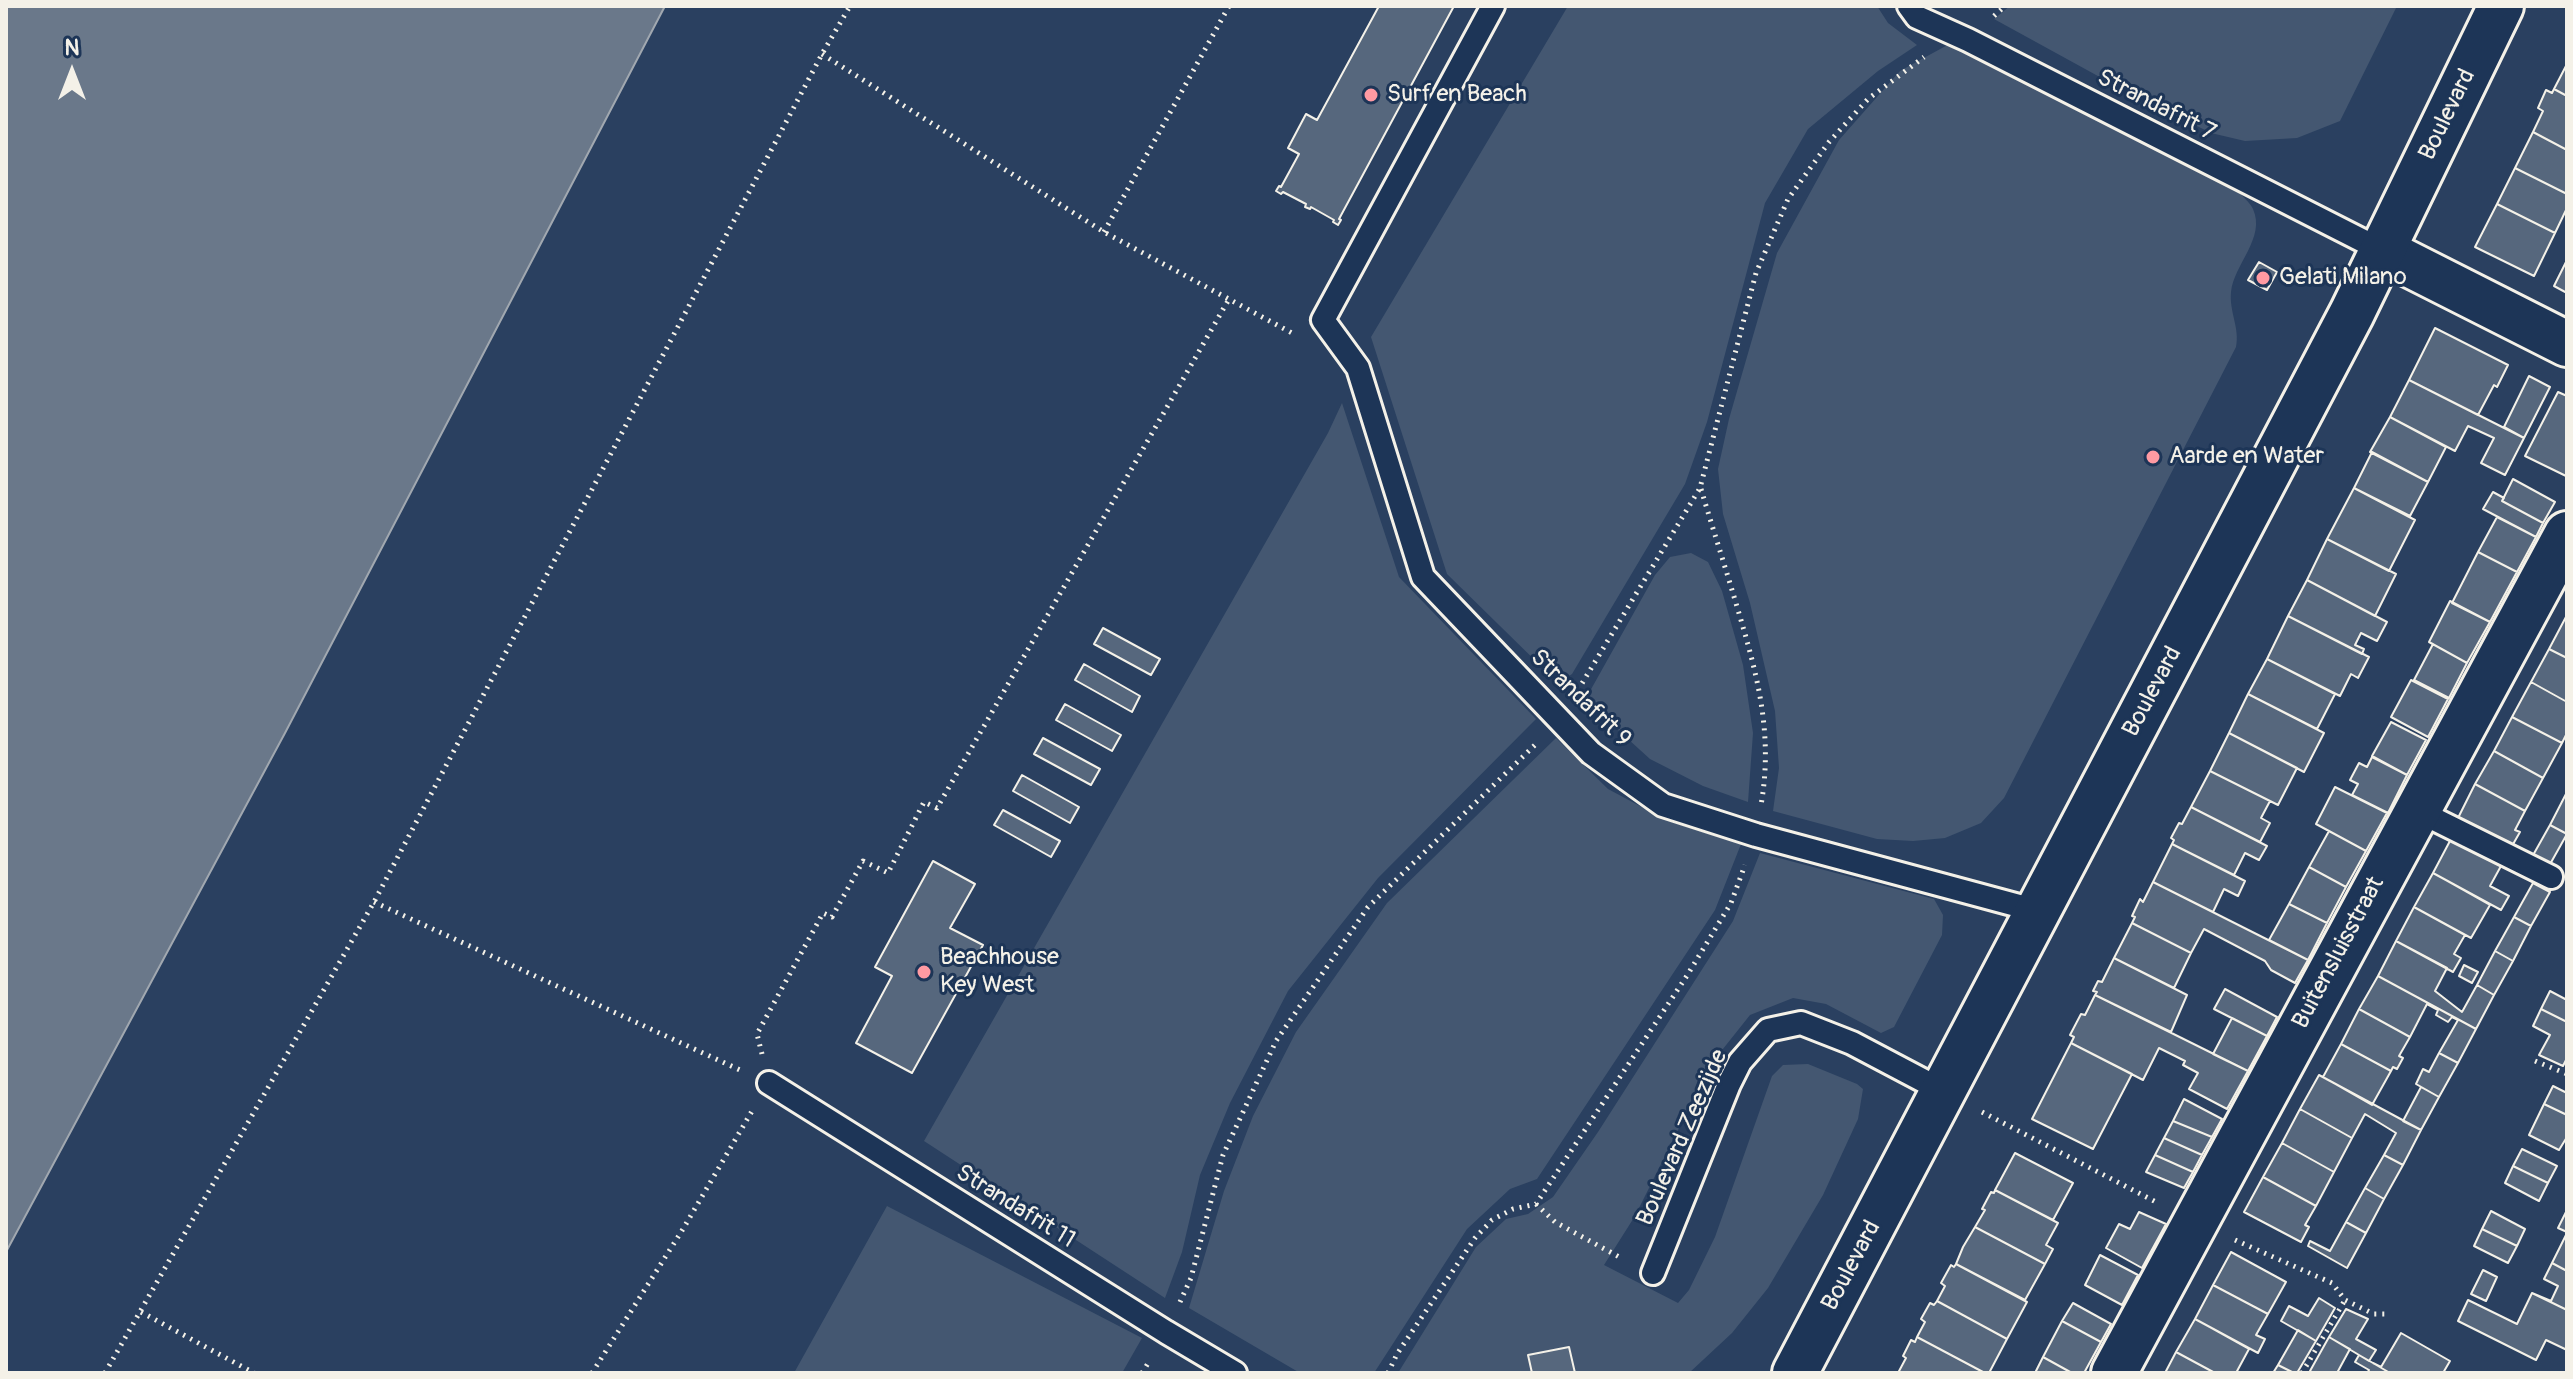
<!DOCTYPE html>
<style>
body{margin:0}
#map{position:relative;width:2573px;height:1379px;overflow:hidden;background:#2a4060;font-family:Pangolin,sans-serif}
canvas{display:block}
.frame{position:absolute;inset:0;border:8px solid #f4f1e8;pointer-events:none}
.north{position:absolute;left:32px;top:32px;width:80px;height:80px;-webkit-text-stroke:6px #1d3557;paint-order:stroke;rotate:0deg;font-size:22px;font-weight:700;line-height:32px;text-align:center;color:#f4f1e8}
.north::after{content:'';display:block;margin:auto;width:28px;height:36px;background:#f4f1e8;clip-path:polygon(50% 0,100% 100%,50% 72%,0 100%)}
</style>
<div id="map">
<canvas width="2573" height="1379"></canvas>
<div class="frame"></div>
<div class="north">N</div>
</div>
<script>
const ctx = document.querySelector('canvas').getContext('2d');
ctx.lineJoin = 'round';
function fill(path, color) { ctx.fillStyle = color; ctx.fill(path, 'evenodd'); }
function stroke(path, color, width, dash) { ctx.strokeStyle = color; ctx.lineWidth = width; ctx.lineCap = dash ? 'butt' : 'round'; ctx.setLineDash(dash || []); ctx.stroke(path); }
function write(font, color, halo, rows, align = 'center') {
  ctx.font = font + ' Pangolin,sans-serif'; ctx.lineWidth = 6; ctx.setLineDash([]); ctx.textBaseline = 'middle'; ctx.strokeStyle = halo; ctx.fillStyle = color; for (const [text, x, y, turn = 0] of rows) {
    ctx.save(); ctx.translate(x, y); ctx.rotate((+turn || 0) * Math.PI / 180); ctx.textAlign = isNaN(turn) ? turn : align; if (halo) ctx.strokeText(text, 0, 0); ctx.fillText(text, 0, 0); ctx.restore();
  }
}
const green = new Path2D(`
 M1568 6H1877L1888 23 1917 45 1878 71 1808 129 1765 203 1707 422 1685 484 1572 674 1562 681 1552 677 1447 574 1371 337Z
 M2010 6H2397L2340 121 2297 138 2245 141 2211 133 2107 81 1994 19Z
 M1953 42 2241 194C2245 199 2251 204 2253 209 2266 238 2234 264 2231 292 2229 312 2240 328 2236 347L2004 798 1981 823 1945 838 1913 841 1877 839 1773 811 1779 768 1775 711 1750 603 1723 514 1718 469 1729 419 1777 253 1839 140 1900 71Z
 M1342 403 1399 577 1536 719 1378 878 1288 991 1230 1103 1200 1175 1182 1252 1165 1298 924 1141 1328 433Z
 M1691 553 1708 562 1722 591 1743 665 1753 733 1748 802 1703 786 1650 759 1585 700 1655 575 1670 557Z
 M1556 738 1608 789 1668 821 1741 844 1715 910 1537 1179 1510 1189 1467 1229 1374 1373H1300L1189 1308 1224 1191 1253 1116 1296 1032 1387 903Z
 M1760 853 1934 899 1943 915 1942 935 1894 1027 1881 1033 1826 1004 1793 998 1750 1015 1711 1064 1635 1216 1604 1265 1678 1303 1689 1290 1715 1237 1772 1076 1783 1065 1808 1064 1857 1084 1863 1089 1858 1119 1823 1195 1768 1288 1732 1333 1689 1373H1575L1569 1347 1528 1355 1532 1373H1398L1476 1247 1506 1219 1528 1214 1553 1197 1598 1132 1733 921Z
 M887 1206 1142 1338 1122 1373H794Z`);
const water = new Path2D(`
 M6 6H665L285 733 6 1252Z`);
const building = new Path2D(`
 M1379 6H1454L1339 219 1341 220 1338 225 1333 222 1334 220 1311 207 1310 209 1305 207 1306 204 1283 192 1281 194 1276 191 1279 186 1281 187 1299 154 1288 148 1306 114 1317 120Z
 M2567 64V96L2554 89Z
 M2554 89 2567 96V150L2533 132 2543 111 2538 108 2546 90 2552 93Z
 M2533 132 2567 150V194L2515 168Z
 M2515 168 2567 194V208L2555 233 2497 204Z
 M2497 204 2555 233 2534 276 2475 247Z
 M2567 260V293L2554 286Z
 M2259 262 2277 272 2267 290 2248 280Z
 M2435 328 2508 365 2497 387 2494 385 2478 415 2409 380Z
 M2529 376 2550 387 2524 438 2504 427Z
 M2409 380 2524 438 2505 475 2481 463 2494 438 2468 426 2455 451 2390 417Z
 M2558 392 2567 396 2566 476 2525 456Z
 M2390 417 2446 447 2428 482 2370 452Z
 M2372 452 2428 482 2410 516 2354 488Z
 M2513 479 2555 502 2543 523 2502 501Z
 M2354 488 2415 520 2389 571 2327 539Z
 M2493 492 2504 498 2502 501 2543 523 2536 537 2483 509Z
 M2497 517 2536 537 2517 572 2478 552Z
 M2327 539 2396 574 2375 616 2307 580Z
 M2478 552 2517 572 2490 622 2452 603Z
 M2307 580 2387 622 2377 641 2361 633 2355 645 2364 649 2362 654 2288 616Z
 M2450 601 2490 622 2467 663 2429 642Z
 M2567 615V658L2549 649Z
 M2288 616 2369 657 2358 678 2351 674 2340 696 2267 659Z
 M1103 628 1160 659 1151 675 1094 644Z
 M2433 644 2467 663 2449 698 2414 680Z
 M2549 649 2567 658V702L2531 682Z
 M2267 659 2335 694 2317 729 2248 694Z
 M1084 664 1140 696 1132 712 1075 680Z
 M2411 680 2448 699 2428 737 2391 717Z
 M2531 682 2567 702V733L2562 743 2512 717Z
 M2248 694 2324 733 2304 772 2229 733Z
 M1065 704 1121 735 1112 751 1056 720Z
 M2512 717 2562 743 2543 778 2494 751Z
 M2391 722 2426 740 2407 775 2372 756Z
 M2229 733 2297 768 2278 805 2210 771Z
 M1043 738 1100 769 1091 785 1034 754Z
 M2494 751 2543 778 2525 811 2475 784Z
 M2372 757 2407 775 2388 813 2352 795 2358 784 2350 780 2359 763 2367 767Z
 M2210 771 2270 801 2261 818 2270 823 2260 842 2191 807Z
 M1022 775 1079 807 1070 823 1013 791Z
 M2475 784 2525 811 2515 830 2520 832 2512 846 2458 818Z
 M2335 787 2387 813 2366 851 2316 824Z
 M2567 792V834L2550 825Z
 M2191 807 2267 846 2259 860 2245 853 2234 875 2172 844 2174 840 2171 838 2179 823 2182 824Z
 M1003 810 1060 841 1051 857 994 825Z
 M2550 825 2567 834 2549 866 2532 857Z
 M2329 831 2366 851 2346 887 2309 867Z
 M2451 839 2501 866 2490 886 2509 896 2501 910 2433 873Z
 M2172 844 2245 881 2238 896 2224 889 2213 912 2153 882Z
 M933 861 975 884 950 928 983 945 912 1073 856 1043 892 976 875 967Z
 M2309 867 2346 887 2327 923 2289 904Z
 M2433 873 2490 905 2471 938 2414 907Z
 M2153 882 2308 960 2295 983 2271 970 2265 961 2204 929 2191 953 2132 923 2135 917 2132 916 2140 899 2143 902Z
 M2533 883 2550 892 2531 926 2514 917Z
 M2289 904 2327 923 2308 960 2269 940Z
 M2414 907 2465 935 2454 954 2461 958 2453 972 2396 941Z
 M2514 917 2531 926 2513 961 2495 951Z
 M2132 923 2191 953 2174 988 2114 958Z
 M2396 941 2447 968 2435 991 2462 1012 2477 985 2494 995 2476 1029 2378 976Z
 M2495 951 2513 961 2494 995 2477 985Z
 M2114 958 2187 995 2171 1032 2095 995 2097 992 2093 991 2098 981 2102 982Z
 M2464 965 2478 972 2472 983 2459 976Z
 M2378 976 2476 1029 2458 1063 2439 1053 2458 1020 2452 1017 2448 1022 2436 1015 2438 1010 2427 1004 2410 1037 2359 1009Z
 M2225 989 2277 1017 2267 1036 2214 1009Z
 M2550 991 2567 1000V1022L2541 1009Z
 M2095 995 2248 1071 2227 1109 2189 1089 2198 1073 2183 1065 2185 1061 2159 1048 2143 1080 2071 1043 2074 1037 2070 1035 2081 1014 2085 1015Z
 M2359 1009 2410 1037 2399 1056 2403 1058 2397 1069 2393 1067 2391 1071 2341 1044Z
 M2541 1009 2567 1022V1058L2563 1066 2539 1055 2550 1035 2533 1026Z
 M2232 1018 2267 1036 2248 1071 2213 1054Z
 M2071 1043 2132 1074 2093 1149 2032 1119Z
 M2341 1044 2391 1071 2372 1105 2323 1077Z
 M2439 1053 2458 1063 2439 1097 2416 1084 2423 1069 2429 1072Z
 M2319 1075 2421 1130 2403 1165 2384 1155 2396 1133 2365 1114 2352 1138 2300 1109Z
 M2553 1086 2567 1093V1115L2544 1104Z
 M2421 1087 2439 1097 2421 1130 2403 1121Z
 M2184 1099 2222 1119 2212 1137 2173 1121Z
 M2544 1104 2567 1115V1137L2559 1150 2529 1135Z
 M2300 1109 2352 1138 2334 1172 2282 1143Z
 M2173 1121 2212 1137 2202 1155 2164 1138Z
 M2164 1138 2202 1155 2193 1172 2155 1155Z
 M2282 1143 2334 1172 2316 1206 2263 1177Z
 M2522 1149 2557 1166 2548 1183 2513 1166Z
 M2015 1153 2073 1183 2053 1220 1995 1190Z
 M2155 1155 2193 1172 2184 1188 2146 1172Z
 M2384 1155 2403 1165 2384 1199 2365 1188Z
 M2513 1166 2548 1183 2539 1201 2505 1183Z
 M2263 1177 2316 1206 2305 1225 2309 1227 2301 1242 2244 1212Z
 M2365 1188 2384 1199 2366 1233 2346 1222Z
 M1995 1190 2058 1223 2046 1245 2053 1249 2045 1264 1975 1227 1985 1210 1982 1209 1991 1192 1994 1193Z
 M2567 1210V1232L2558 1228Z
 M2491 1211 2525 1229 2517 1246 2482 1229Z
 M2139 1212 2166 1224 2142 1268 2106 1248 2119 1224 2130 1229Z
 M2346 1222 2366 1233 2347 1268 2308 1246 2310 1241 2330 1251Z
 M1975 1227 2045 1264 2025 1300 1956 1264 1963 1247Z
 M2482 1229 2517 1246 2508 1263 2474 1246Z
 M2567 1233V1271L2552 1263Z
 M2231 1252 2286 1282 2268 1314 2213 1285Z
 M2100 1255 2138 1275 2122 1305 2085 1285Z
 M2552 1263 2567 1271V1310L2532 1293 2551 1301 2558 1286 2544 1279Z
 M1956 1264 2027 1302 2007 1339 1937 1301 1945 1286 1941 1283 1951 1265 1954 1267Z
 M2483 1270 2497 1277 2486 1301 2471 1294Z
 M2213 1285 2268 1314 2256 1335 2265 1339 2258 1353 2195 1319Z
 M2532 1293 2567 1310V1350L2546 1340 2536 1360 2458 1321 2468 1300 2517 1324Z
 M2319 1298 2335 1308 2316 1341 2281 1321 2289 1306 2308 1316Z
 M1937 1301 2007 1339 1989 1373 1983 1372 1917 1337 1925 1322 1921 1319 1930 1303 1934 1305Z
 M2073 1303 2111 1324 2101 1342 2062 1321Z
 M2346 1309 2368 1319 2356 1339 2376 1350 2369 1361 2329 1337Z
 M2195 1319 2249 1349 2236 1373H2215L2176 1352Z
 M2062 1321 2101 1342 2084 1373H2072L2043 1357Z
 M2298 1330 2316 1341 2297 1373H2294L2278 1365Z
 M2401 1333 2450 1361 2443 1373H2390L2373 1363 2381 1367Z
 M1917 1337 1983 1372 1898 1373 1906 1358 1903 1356 1911 1340 1915 1342Z
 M2329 1337 2350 1349 2337 1373H2313L2310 1371Z
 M1569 1347 1575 1373H1532L1528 1355Z
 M2176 1352 2215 1373H2165Z
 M2359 1355 2373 1363 2390 1373H2367L2369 1370 2355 1362Z
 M2043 1357 2072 1373H2035Z
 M2278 1365 2294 1373H2273Z`);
const path = new Path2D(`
 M1994 16 2005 6
 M822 54 1104 232 1292 333
 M1104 232 1229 6
 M1701 489C1712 526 1724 563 1735 600 1756 670 1774 731 1761 805
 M1578 690 1700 488 1756 273 1788 199 1829 142 1868 99 1924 57
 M374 902 740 1070
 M762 1054 757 1034 823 913 832 917 863 861 888 873 924 802 937 808 1229 299
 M2535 1061 2567 1074
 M1982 1112 2158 1203
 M1536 1204 1555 1222 1623 1259
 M2235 1240 2332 1283 2345 1300 2374 1314H2390
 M1180 1302 1191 1278 1223 1155 1276 1041 1368 907 1538 742
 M141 1312 254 1373
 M105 1373 374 902 822 54 850 6
 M592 1373 683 1229 752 1111
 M1142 1373 1150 1360
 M1388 1373 1397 1354 1475 1238 1492 1220 1513 1209 1536 1204 1688 974 1731 903 1745 865
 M2302 1373 2345 1300`);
const service = new Path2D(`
 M1493 6 1323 320 1358 368 1423 577 1591 753 1663 805 1756 835 2038 911
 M1909 6 1917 17 1968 40 2383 251
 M2416 810 2551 877
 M769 1083 1166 1332 1235 1373
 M1653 1273 1729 1084 1740 1062 1768 1030 1801 1023 1852 1043 1943 1091`);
const minor = new Path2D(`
 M2383 251 2567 344
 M2114 1373 2567 534`);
const tertiary = new Path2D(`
 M1795 1373 2352 313 2501 6`);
const markers = [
 [1371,95,8,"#ff9aa2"],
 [2263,278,8,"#ff9aa2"],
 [2153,457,8,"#ff9aa2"],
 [924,972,8,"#ff9aa2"]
];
const poiNames = [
 ["Surf en Beach",1387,95],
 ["Gelati Milano",2279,278],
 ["Aarde en Water",2169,457],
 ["Beachhouse",940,958],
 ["Key West",940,986]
];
const streetNames = [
 ["Strandafrit 7",2156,106,27],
 ["Boulevard",2448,115,-64],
 ["Boulevard",2153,692,-62],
 ["Strandafrit 9",1580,699,44],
 ["Buitensluisstraat",2339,953,-62],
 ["Boulevard Zeezijde",1683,1138,-66],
 ["Strandafrit 11",1015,1207,32],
 ["Boulevard",1852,1266,-62]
];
fill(green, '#445771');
fill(water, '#6a788a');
stroke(water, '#a1a8b0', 2);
fill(building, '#56677d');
stroke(building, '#f4f1e8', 2);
stroke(service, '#f4f1e8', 28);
stroke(minor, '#f4f1e8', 50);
stroke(tertiary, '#f4f1e8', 50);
stroke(path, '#f4f1e8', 5, [2, 6]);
stroke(service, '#1d3557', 22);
stroke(minor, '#1d3557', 44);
stroke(tertiary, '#1d3557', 44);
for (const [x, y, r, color] of markers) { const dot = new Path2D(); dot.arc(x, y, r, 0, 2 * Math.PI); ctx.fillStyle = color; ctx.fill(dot); stroke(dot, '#1d3557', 3); }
write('24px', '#f4f1e8', '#1d3557', poiNames, 'left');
write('24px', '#f4f1e8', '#1d3557', streetNames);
</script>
